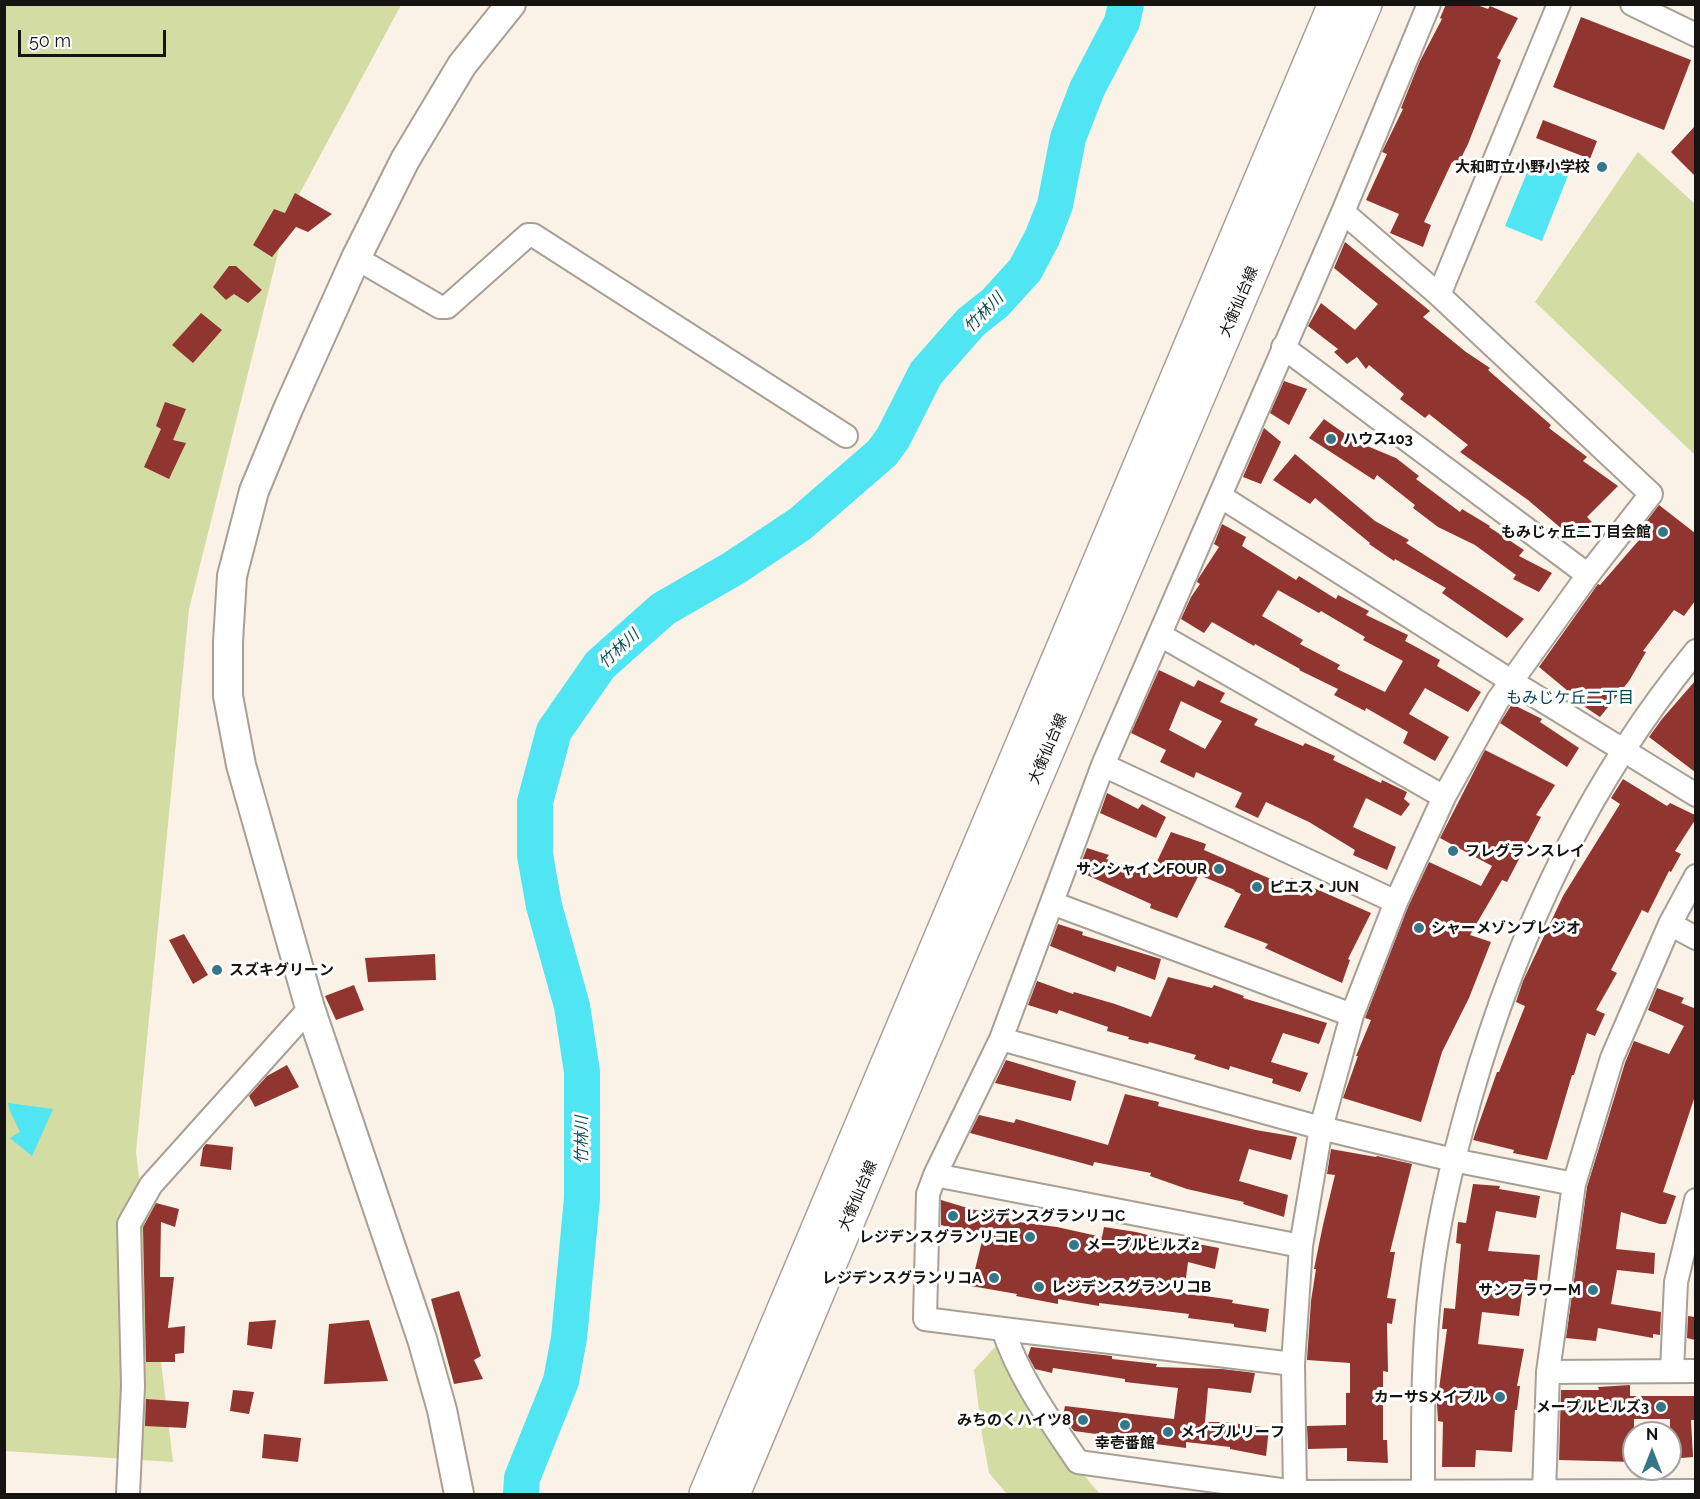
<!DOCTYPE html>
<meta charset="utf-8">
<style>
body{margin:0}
#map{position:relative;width:1700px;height:1499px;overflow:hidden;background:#faf2e6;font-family:Raleway,sans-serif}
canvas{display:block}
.frame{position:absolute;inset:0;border:6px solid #161410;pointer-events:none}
.north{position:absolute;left:1622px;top:1421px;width:60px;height:60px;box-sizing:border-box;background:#fff;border:2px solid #a2a19f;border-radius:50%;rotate:0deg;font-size:16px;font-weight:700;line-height:24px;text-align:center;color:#161410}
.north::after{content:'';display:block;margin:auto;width:21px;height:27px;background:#357788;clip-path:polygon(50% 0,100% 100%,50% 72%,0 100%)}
.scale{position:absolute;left:18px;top:30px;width:148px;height:27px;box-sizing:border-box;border:3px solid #161410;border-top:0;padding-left:8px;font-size:18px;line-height:21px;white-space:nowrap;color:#161410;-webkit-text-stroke:4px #fff;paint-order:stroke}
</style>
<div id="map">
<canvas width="1700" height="1499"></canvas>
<div class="frame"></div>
<div class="north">N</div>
<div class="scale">50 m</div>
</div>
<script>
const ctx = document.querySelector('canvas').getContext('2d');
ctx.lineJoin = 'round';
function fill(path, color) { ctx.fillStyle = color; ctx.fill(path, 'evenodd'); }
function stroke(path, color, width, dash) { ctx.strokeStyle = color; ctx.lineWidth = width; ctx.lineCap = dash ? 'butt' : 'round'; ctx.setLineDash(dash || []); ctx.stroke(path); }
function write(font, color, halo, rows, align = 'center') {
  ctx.font = font + ' Raleway,"Noto Sans JP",sans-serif'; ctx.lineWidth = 6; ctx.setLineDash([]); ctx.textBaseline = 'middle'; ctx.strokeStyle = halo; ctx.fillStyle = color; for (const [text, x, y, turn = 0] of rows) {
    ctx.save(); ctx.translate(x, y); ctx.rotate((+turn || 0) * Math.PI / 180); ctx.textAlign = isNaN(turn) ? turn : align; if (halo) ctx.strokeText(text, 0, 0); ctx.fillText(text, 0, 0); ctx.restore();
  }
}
const green = new Path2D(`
 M4 5H401L287 217 189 609 136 1152 173 1462 5 1451Z
 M1638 152 1695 204V455L1535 302Z
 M996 1346 1058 1445 1100 1494H1007L989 1473 982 1434 974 1370Z`);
const water = new Path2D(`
 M1533 158 1569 173 1542 241 1505 226Z
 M8 1103 53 1109 32 1156 10 1138 20 1132 10 1111Z`);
const river = new Path2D(`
 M521 1494 522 1478 561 1381 569 1338 582 1198V1072L572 1006 544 906 535 855V802L554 731 600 665 663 609 734 568 800 524 882 453 893 438 926 373 971 322 995 303 1025 270 1042 238 1055 205 1068 138 1087 89 1122 22 1126 4`);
const building = new Path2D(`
 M1446 4H1474L1488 9 1490 6 1518 18 1497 58 1501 60 1468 144 1458 164 1452 162 1424 222 1431 225 1423 247 1390 233 1399 214 1366 200 1387 154 1382 152 1403 109 1401 108 1420 61 1442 19 1440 18Z
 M1581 17 1691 60 1664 130 1553 87Z
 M1543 120 1597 141 1590 159 1536 138Z
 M1695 126V176L1671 152Z
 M295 193 332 214 308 232 296 227 272 257 253 245 274 209 285 213Z
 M1345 242 1430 311 1423 317 1466 352 1490 368 1488 370 1551 425 1549 428 1587 457 1583 461 1618 486 1587 517 1592 522 1576 541 1528 500 1460 452 1468 445 1429 414 1425 418 1400 399 1404 394 1369 365 1366 369 1357 357 1347 364 1334 352 1338 349 1308 326 1321 303 1355 330 1378 304 1334 268Z
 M229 266H236L262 290 248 303 234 294 226 300 213 287Z
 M201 313 222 330 193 363 172 345Z
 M1284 381 1307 389 1289 425 1270 413Z
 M165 402 186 409 173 440 186 443 169 479 144 467 161 429 156 426Z
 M1324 419 1355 441 1396 458 1419 476 1416 479 1460 512 1462 509 1490 526 1489 527 1524 550 1519 556 1552 573 1539 592 1513 579 1516 575 1475 545 1438 527 1413 508 1415 505 1377 475 1374 480 1309 438Z
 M1264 428 1281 442 1261 484 1243 477Z
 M1295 454 1375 521 1409 540 1406 543 1524 619 1507 638 1442 593 1446 588 1395 559 1394 561 1369 544 1370 543 1315 498 1310 504 1273 480Z
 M1659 505 1695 533V601L1684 616 1674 610 1643 651 1646 652 1629 681 1600 717 1573 699 1574 696 1539 667 1598 584 1600 585 1640 539 1636 535Z
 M1222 524 1246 537 1242 546 1296 580 1299 576 1336 599 1338 595 1369 611 1366 615 1408 635 1405 641 1440 660 1437 666 1481 692 1468 712 1425 688 1409 714 1449 737 1435 761 1403 743 1408 732 1366 708 1365 711 1334 695 1338 689 1299 670 1300 669 1255 644 1254 646 1212 622 1204 633 1181 619 1191 597 1200 584 1197 582 1198 579 1219 547 1214 544ZM1278 590 1319 613 1321 611 1365 637 1363 640 1403 661 1385 692 1337 669 1340 665 1300 644 1303 640 1262 616Z
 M1159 670 1194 687 1198 680 1225 693 1220 702 1258 719 1254 725 1303 746 1305 743 1335 756 1333 760 1381 783 1382 780 1407 792 1404 799 1410 804 1401 816 1366 798 1353 827 1396 847 1387 870 1353 855 1355 850 1309 822 1266 802 1258 818 1235 807 1242 793 1196 772 1194 778 1160 762 1166 750 1131 733ZM1181 701 1222 721 1205 749 1169 730Z
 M1695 681V772L1649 737 1662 719Z
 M1512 704 1542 719 1540 722 1579 748 1567 767 1500 723Z
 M1485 750 1555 785 1536 815 1541 817 1507 882 1502 880 1470 935 1491 942 1469 998 1442 1052 1421 1122 1343 1098 1358 1056H1356L1371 1020 1365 1018 1408 907 1429 862 1481 886 1492 866 1440 838Z
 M1623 779 1667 806 1670 803 1695 815V820L1675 851 1681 854 1671 872 1669 871 1648 913 1642 910 1611 970 1617 973 1596 1010 1605 1014 1595 1036 1587 1033 1574 1075H1572L1547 1160 1513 1153 1514 1150 1473 1140 1497 1072H1499L1525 1006 1516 1002 1523 981 1563 896 1620 804 1611 798Z
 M1107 793 1138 809 1142 804 1166 817 1156 838 1100 813Z
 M1171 832 1206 844 1204 850 1287 886 1291 878 1371 913 1348 959 1350 960 1342 983 1265 948 1268 944 1224 927 1241 894 1234 891 1235 890 1199 875 1177 918 1150 908 1151 904 1078 871 1087 848 1109 855 1106 859 1151 874Z
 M1058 924 1083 932 1082 935 1161 959 1155 980 1117 966 1115 972 1050 946Z
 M184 934 208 975 193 984 169 940Z
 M435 954 436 980 368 982 365 958Z
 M1168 977 1212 988 1214 985 1244 996 1243 998 1327 1023 1319 1044 1283 1033 1271 1062 1308 1073 1300 1092 1272 1083 1273 1079 1230 1066 1229 1070 1194 1059 1196 1055 1149 1042 1148 1044 1128 1039 1129 1037 1107 1031 1108 1027 1059 1010 1057 1014 1028 1005 1037 981 1073 994 1074 992 1115 1004 1151 1017Z
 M354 985 364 1010 336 1020 325 996Z
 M1657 988 1684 998 1681 1003 1694 1008 1695 1005V1096L1663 1192 1676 1196 1666 1224H1660L1621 1212 1616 1249 1655 1253 1654 1274 1617 1270 1611 1304 1661 1312 1660 1335 1653 1334V1338L1598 1328 1596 1341 1566 1338 1587 1187 1625 1063 1634 1041 1669 1054 1684 1026 1648 1010Z
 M1006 1060 1076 1081 1071 1101 995 1083Z
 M287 1065 299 1087 255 1107 249 1096 267 1076Z
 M1125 1094 1159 1102 1158 1106 1256 1130 1297 1137 1291 1160 1249 1149 1239 1181 1288 1195 1284 1217 1243 1204 1244 1202 1187 1189 1150 1176 1151 1173 1094 1162 1093 1166 970 1133 979 1115 1014 1123 1016 1119 1108 1145Z
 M206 1144 233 1147 231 1170 200 1166 203 1148Z
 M1331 1149 1376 1157 1377 1156 1412 1164 1390 1252H1395L1387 1298 1396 1299 1392 1324 1387 1323 1388 1372 1383 1371V1440H1387L1388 1463 1347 1461V1448L1308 1449 1307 1426 1346 1425V1393H1350V1363L1307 1360 1311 1301 1316 1269H1314L1323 1225 1335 1175 1327 1174Z
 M1473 1184 1500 1186 1499 1189 1540 1196 1536 1218 1496 1211 1488 1251 1540 1255 1537 1281 1524 1279 1519 1316 1482 1312 1478 1344 1524 1349 1517 1386H1520L1517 1410H1515L1512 1452 1476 1450 1475 1467H1442L1443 1422 1438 1421 1437 1404 1447 1329H1442L1444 1308 1455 1309 1461 1244 1456 1243 1458 1222 1466 1223Z
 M941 1200 971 1209 1011 1218V1221L1057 1227 1102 1237 1104 1227 1136 1232 1192 1246 1193 1243 1219 1248 1215 1269 1188 1262 1184 1293 1233 1300 1232 1303 1269 1309 1266 1332 1234 1327V1324L1188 1318 1189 1314 1099 1303V1306L1058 1299V1304L1016 1296 1017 1294 971 1286 983 1237 941 1225Z
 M156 1203 179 1209 175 1227 161 1222 160 1277H174L168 1328 185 1326 184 1353 175 1354V1362H146L143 1227Z
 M459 1291 481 1356 474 1360 483 1379 454 1384 431 1299Z
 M1688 1316 1695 1317V1340L1687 1338Z
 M276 1320 272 1349 247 1345 249 1322Z
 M369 1320 388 1381 324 1384 329 1324Z
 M1031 1347 1112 1356V1359L1157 1364 1156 1367 1222 1369 1255 1373 1251 1393 1208 1388 1205 1422H1225L1269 1428 1266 1456 1230 1449V1447L1186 1442V1448L1148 1443V1441L1074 1431 1063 1416 1065 1406 1174 1419 1178 1388 1125 1382V1379L1053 1368 1052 1373 1035 1369 1028 1356Z
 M1630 1385V1396H1695V1420H1691L1693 1457 1670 1459V1419H1634V1462L1559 1460 1561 1390H1599L1598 1387Z
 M233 1390 254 1392 249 1414 230 1411Z
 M146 1399 189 1402 186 1428 145 1426Z
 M264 1434 301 1438 298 1462 262 1458Z`);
const minor = new Path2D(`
 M1429 4 1343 212 1103 765 1001 1039 935 1175 928 1194 925 1319 1003 1329C1019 1378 1050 1420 1078 1462L1295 1492 1696 1491
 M1632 4 1696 35
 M356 258 440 307H447L528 235H533L846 436
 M1439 295 1559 4
 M1283 347 1588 575
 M1220 496 1511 681 1696 795
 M1160 635 1444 797
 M1103 765 1396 902
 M1052 903 1352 1015
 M1670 924 1696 938
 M1001 1039 1321 1128 1453 1160 1574 1184
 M935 1175 1301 1246
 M1003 1329 1293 1364
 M1672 1371 1676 1282 1696 1200
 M1548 1372 1696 1371
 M128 1494 133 1386 129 1224 151 1185 310 1008
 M1295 1494 1293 1364 1301 1246 1321 1128 1352 1015 1396 902 1444 797 1498 700 1588 575 1651 494 1439 295 1343 212
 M1423 1494C1423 1424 1422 1352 1431 1281 1438 1219 1453 1159 1470 1099 1516 937 1588 782 1696 651
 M1544 1494 1548 1372 1574 1184 1612 1058 1670 924 1696 876`);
const tertiary = new Path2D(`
 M459 1494 442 1410 422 1339 310 1008 241 765 228 696V642L232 576 254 491 288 409 356 258 405 160 462 65 511 4`);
const secondary = new Path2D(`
 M706 1494 1335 4
 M733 1494 888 1125 1365 4`);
const markers = [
 [1602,167,6,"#357788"],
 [1331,439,6,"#357788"],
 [1663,532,6,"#357788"],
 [1453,851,6,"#357788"],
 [1219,869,6,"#357788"],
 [1257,887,6,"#357788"],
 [1419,928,6,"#357788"],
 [217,970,6,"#357788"],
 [953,1216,6,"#357788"],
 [1030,1237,6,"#357788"],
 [1074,1245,6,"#357788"],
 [994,1278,6,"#357788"],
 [1039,1287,6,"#357788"],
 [1593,1290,6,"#357788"],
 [1500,1397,6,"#357788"],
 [1661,1407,6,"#357788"],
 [1083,1420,6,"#357788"],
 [1125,1425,6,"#357788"],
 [1168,1432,6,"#357788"]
];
const poiNames = [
 ["大和町立小野小学校",1590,167],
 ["ハウス103",1343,439,"left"],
 ["もみじヶ丘二丁目会館",1651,532],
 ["フレグランスレイ",1465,851,"left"],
 ["サンシャインFOUR",1207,869],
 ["ピエス・JUN",1269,887,"left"],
 ["シャーメゾンプレジオ",1431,928,"left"],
 ["スズキグリーン",229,970,"left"],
 ["レジデンスグランリコC",965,1216,"left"],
 ["レジデンスグランリコE",1018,1237],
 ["メープルヒルズ2",1086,1245,"left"],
 ["レジデンスグランリコA",982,1278],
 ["レジデンスグランリコB",1051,1287,"left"],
 ["サンフラワーM",1581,1290],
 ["カーサSメイプル",1488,1397],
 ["メープルヒルズ3",1649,1407],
 ["みちのくハイツ8",1071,1420],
 ["メイプルリーフ",1180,1432,"left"],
 ["幸壱番館",1125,1443,"center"]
];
const streetNames = [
 ["大衡仙台線",1239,302,-67],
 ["大衡仙台線",1048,749,-67],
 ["大衡仙台線",858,1196,-67]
];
const waterNames = [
 ["竹林川",984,313,-46],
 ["竹林川",619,649,-43],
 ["竹林川",582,1140,-90]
];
const neighbourhoodNames = [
 ["もみじケ丘二丁目",1570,698]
];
fill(green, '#d3dca3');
fill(water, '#4fe5f3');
stroke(river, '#4fe5f3', 36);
fill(building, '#913530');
stroke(minor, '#a8a095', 26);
stroke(tertiary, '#a8a095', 32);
stroke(secondary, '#a8a095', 36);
stroke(minor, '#fff', 22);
stroke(tertiary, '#fff', 28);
stroke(secondary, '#fff', 33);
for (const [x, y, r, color] of markers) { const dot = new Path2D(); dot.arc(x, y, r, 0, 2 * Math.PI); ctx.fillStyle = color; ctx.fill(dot); stroke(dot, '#fff', 2); }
write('bold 15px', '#161410', '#fff', poiNames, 'right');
write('15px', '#161410', '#fff', streetNames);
write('italic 16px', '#0c4e54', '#fff', waterNames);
write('16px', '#06424f', '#fff', neighbourhoodNames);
</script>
